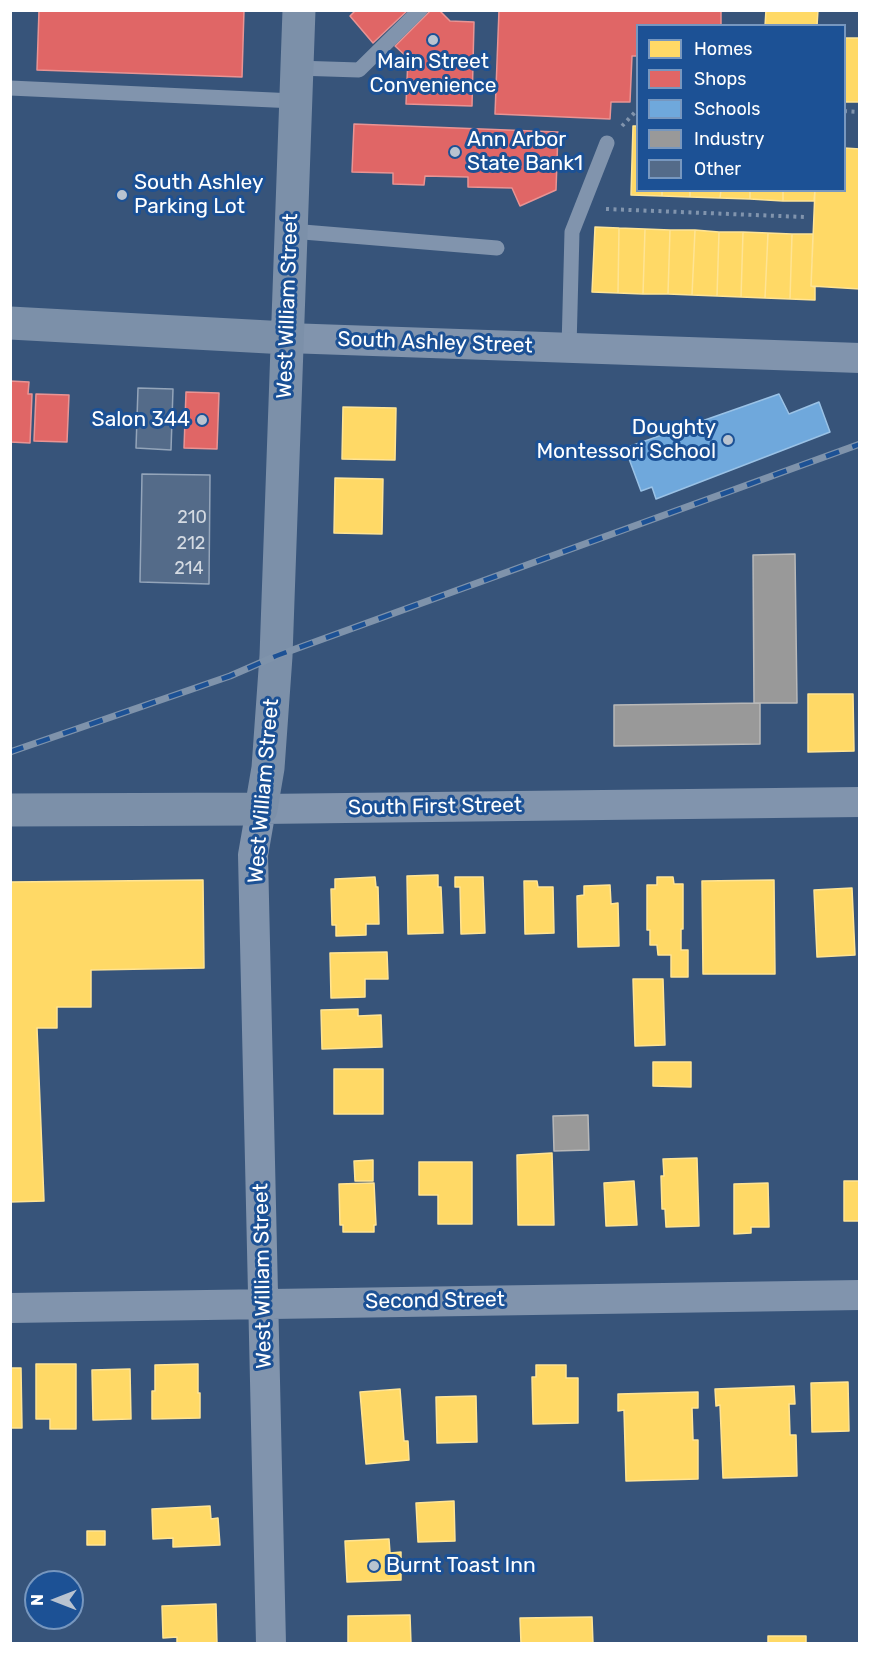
<!DOCTYPE html>
<style>
body{margin:0}
#map{position:relative;width:870px;height:1654px;overflow:hidden;background:#37547a;font-family:Rubik,sans-serif}
canvas{display:block}
.frame{position:absolute;inset:0;border:12px solid #fff;pointer-events:none}
.legend{position:absolute;left:636px;top:24px;width:210px;height:168px;box-sizing:border-box;background:#1c5195;border:2px solid #7797bf;margin:0;padding:8px 10px;list-style:none;font-size:18px;color:#fff}
.legend li{display:flex;align-items:center;gap:12px;height:30px}
.legend b{width:30px;border:2px solid #7797bf}
.north{position:absolute;left:24px;top:1570px;width:60px;height:60px;box-sizing:border-box;background:#1c5195;border:2px solid #7797bf;border-radius:50%;rotate:270deg;font-size:16px;font-weight:700;line-height:24px;text-align:center;color:#fff}
.north::after{content:'';display:block;margin:auto;width:21px;height:27px;background:#b9c3d0;clip-path:polygon(50% 0,100% 100%,50% 72%,0 100%)}
</style>
<div id="map">
<canvas width="870" height="1654"></canvas>
<div class="frame"></div>
<ul class="legend">
<li><b style="height:16px;background:#ffd966"></b>Homes</li>
<li><b style="height:16px;background:#e06666"></b>Shops</li>
<li><b style="height:16px;background:#6fa8dc"></b>Schools</li>
<li><b style="height:16px;background:#999"></b>Industry</li>
<li><b style="height:16px;background:#546b89"></b>Other</li>
</ul>
<div class="north">N</div>
</div>
<script>
const ctx = document.querySelector('canvas').getContext('2d');
ctx.lineJoin = 'round';
function fill(path, color) { ctx.fillStyle = color; ctx.fill(path, 'evenodd'); }
function stroke(path, color, width, dash) { ctx.strokeStyle = color; ctx.lineWidth = width; ctx.lineCap = dash ? 'butt' : 'round'; ctx.setLineDash(dash || []); ctx.stroke(path); }
function write(font, color, halo, rows, align = 'center') {
  ctx.font = font + ' Rubik,sans-serif'; ctx.lineWidth = 6; ctx.setLineDash([]); ctx.textBaseline = 'middle'; ctx.strokeStyle = halo; ctx.fillStyle = color; for (const [text, x, y, turn = 0] of rows) {
    ctx.save(); ctx.translate(x, y); ctx.rotate((+turn || 0) * Math.PI / 180); ctx.textAlign = isNaN(turn) ? turn : align; if (halo) ctx.strokeText(text, 0, 0); ctx.fillText(text, 0, 0); ctx.restore();
  }
}
const homes = new Path2D(`
 M766 10H818L817 26H765Z
 M844 38H860V102H844Z
 M633 126H638V190H662V196L631 195Z
 M844 148 860 149V289L811 286 815 190H844Z
 M662 190H690V197L662 196Z
 M690 190H721L720 198 690 197Z
 M721 190H750V199L720 198Z
 M750 190H783V201L750 199Z
 M783 190H815L814 201H783Z
 M595 227 619 228 618 293 592 292Z
 M619 228 645 229 643 294 618 293Z
 M645 229 670 230 668 294H643Z
 M670 230H695L692 295 668 294Z
 M695 230 719 232 717 296 692 295Z
 M719 232H743L741 297 717 296Z
 M743 232 768 233 765 298 741 297Z
 M768 233 792 234 790 299 765 298Z
 M792 234H813L811 286 815 287V300L790 299Z
 M343 407 396 408 395 460 342 459Z
 M335 478 383 479 382 534 334 533Z
 M808 694H853L854 751 808 752Z
 M438 875V887H441L443 933 408 934 407 876Z
 M375 877 376 887H378L379 924H366V935L336 936V925H332L331 889H335V879Z
 M455 877H483L485 933 461 934 460 887H455Z
 M657 877H673L674 884H683V929H681V950H688V977H671V955H658L657 945H650V930H647V885H657Z
 M203 880 204 968 91 970V1007H57V1028H37L44 1201 10 1202V882Z
 M774 880 775 974H703L702 881Z
 M524 881H537L538 887H553L554 933 525 934Z
 M610 885 611 904 618 903 619 946 578 947 577 896 584 895V886Z
 M852 888 855 955 817 957 814 890Z
 M387 952 388 979H365V997L331 998 330 953Z
 M633 979H663L665 1045 635 1046Z
 M358 1009V1016L381 1015 382 1047 322 1049 321 1010Z
 M653 1062H691V1087L653 1086Z
 M334 1069H383V1114H334Z
 M552 1153 554 1225H518L517 1155Z
 M697 1158 699 1226 666 1227 665 1209H662L661 1176H664L663 1159Z
 M373 1160V1181H355L354 1161Z
 M419 1162H472V1224H438V1195H419Z
 M634 1181 637 1225 606 1226 604 1183Z
 M844 1181H860V1221H844Z
 M374 1183 376 1225H374V1232H343V1225H340L339 1184Z
 M768 1183 769 1227H751V1233L734 1234V1184Z
 M36 1364H76V1429H50V1419H36Z
 M198 1364V1393H200V1418L152 1419V1391H155V1365Z
 M536 1365H566V1378H578V1423L533 1424 532 1377H536Z
 M10 1368H21L22 1428H10Z
 M130 1369 131 1419 93 1420 92 1370Z
 M848 1382 849 1431 812 1432 811 1383Z
 M794 1386 795 1404H789L790 1435H796L797 1476 723 1478 720 1405 716 1406 715 1389Z
 M400 1389 404 1441H408L409 1460 366 1464 360 1392Z
 M698 1392V1408H692L693 1440H698V1479L626 1481 624 1410 618 1411V1394Z
 M476 1396 477 1442 437 1443 436 1397Z
 M454 1501 455 1541 418 1542 416 1503Z
 M210 1506 211 1519 218 1518 220 1545 173 1547V1538L153 1539 152 1509Z
 M87 1531H105V1545H87Z
 M389 1539 390 1553 401 1552V1580L347 1582 345 1541Z
 M216 1604 217 1644H177V1637L163 1638 162 1606Z
 M410 1615 411 1644H348V1616Z
 M592 1617 593 1644H521L520 1618Z
 M768 1636H806V1644H768Z`);
const shops = new Path2D(`
 M39 10H244L242 77 37 70Z
 M356 10H408L373 43 350 16Z
 M431 10H439L450 21 474 22 472 106 406 104 408 58 395 46Z
 M499 10H721V26H638V56H632L630 102H611L610 119 495 114Z
 M354 124 558 132 556 190 520 206 512 188 468 187V177L425 176 424 185 393 184V173L352 172Z
 M10 381 29 382 28 394H32L30 443 10 442Z
 M186 392 219 393 217 449 184 448Z
 M36 394 69 395 67 442 34 441Z`);
const schools = new Path2D(`
 M779 394 789 414 819 402 830 432 656 499 652 487 641 491 625 448Z`);
const industry = new Path2D(`
 M795 554 797 703H754L753 555Z
 M760 703V744L614 746V705Z
 M588 1115 589 1150 554 1151 553 1116Z`);
const building = new Path2D(`
 M138 388 173 389 171 450 136 448Z
 M142 474 210 475 209 584 140 582Z`);
const path = new Path2D(`
 M844 111 860 112
 M622 126 638 109
 M606 209 804 217`);
const lane = new Path2D(`
 M296 68 359 70 420 10
 M10 88 295 101
 M291 231 497 248
 M569 348 572 232 607 143`);
const street = new Path2D(`
 M287 338 860 358
 M10 1308 860 1295
 M271 1644 253 855 261 809 860 802`);
const secondary = new Path2D(`
 M10 323 287 338
 M10 810 261 809 268 768 276 656 299 10`);
const rail = new Path2D(`
 M10 752 230 676 276 656 860 444`);
const markers = [
 [433,40,6,"#b9c3d0"],
 [455,152,6,"#b9c3d0"],
 [122,195,6,"#b9c3d0"],
 [202,420,6,"#b9c3d0"],
 [728,440,6,"#b9c3d0"],
 [374,1566,6,"#b9c3d0"]
];
const numberNames = [
 ["210",192,518],
 ["212",191,544],
 ["214",189,569]
];
const poiNames = [
 ["Main Street",433,62,"center"],
 ["Convenience",433,86,"center"],
 ["Ann Arbor",467,140],
 ["State Bank1",467,164],
 ["South Ashley",134,183],
 ["Parking Lot",134,207],
 ["Salon 344",190,420,"right"],
 ["Doughty",716,428,"right"],
 ["Montessori School",716,452,"right"],
 ["Burnt Toast Inn",386,1566]
];
const streetNames = [
 ["West William Street",288,306,-88],
 ["South Ashley Street",435,343,2],
 ["West William Street",264,791,-85],
 ["South First Street",435,807,-1],
 ["West William Street",263,1276,-91],
 ["Second Street",435,1301,-1]
];
fill(homes, '#ffd966');
stroke(homes, '#ffe494', 1.5);
fill(shops, '#e06666');
stroke(shops, '#e99494', 1.5);
fill(schools, '#6fa8dc');
stroke(schools, '#9ac2e6', 1.5);
fill(industry, '#999');
stroke(industry, '#b8b8b8', 1.5);
fill(building, '#546b89');
stroke(building, '#94a5ba', 1.5);
stroke(path, '#8194ad', 4, [3, 4.5]);
stroke(lane, '#8194ad', 15);
stroke(street, '#8194ad', 30);
stroke(secondary, '#7c90a9', 33);
stroke(rail, '#7f93ab', 7);
stroke(rail, '#1c5195', 4.5, [14]);
for (const [x, y, r, color] of markers) { const dot = new Path2D(); dot.arc(x, y, r, 0, 2 * Math.PI); ctx.fillStyle = color; ctx.fill(dot); stroke(dot, '#1c5195', 2); }
write('18px', '#d4dae2', null, numberNames);
write('21px', '#fff', '#1c5195', poiNames, 'left');
write('21px', '#fff', '#1c5195', streetNames);
</script>
